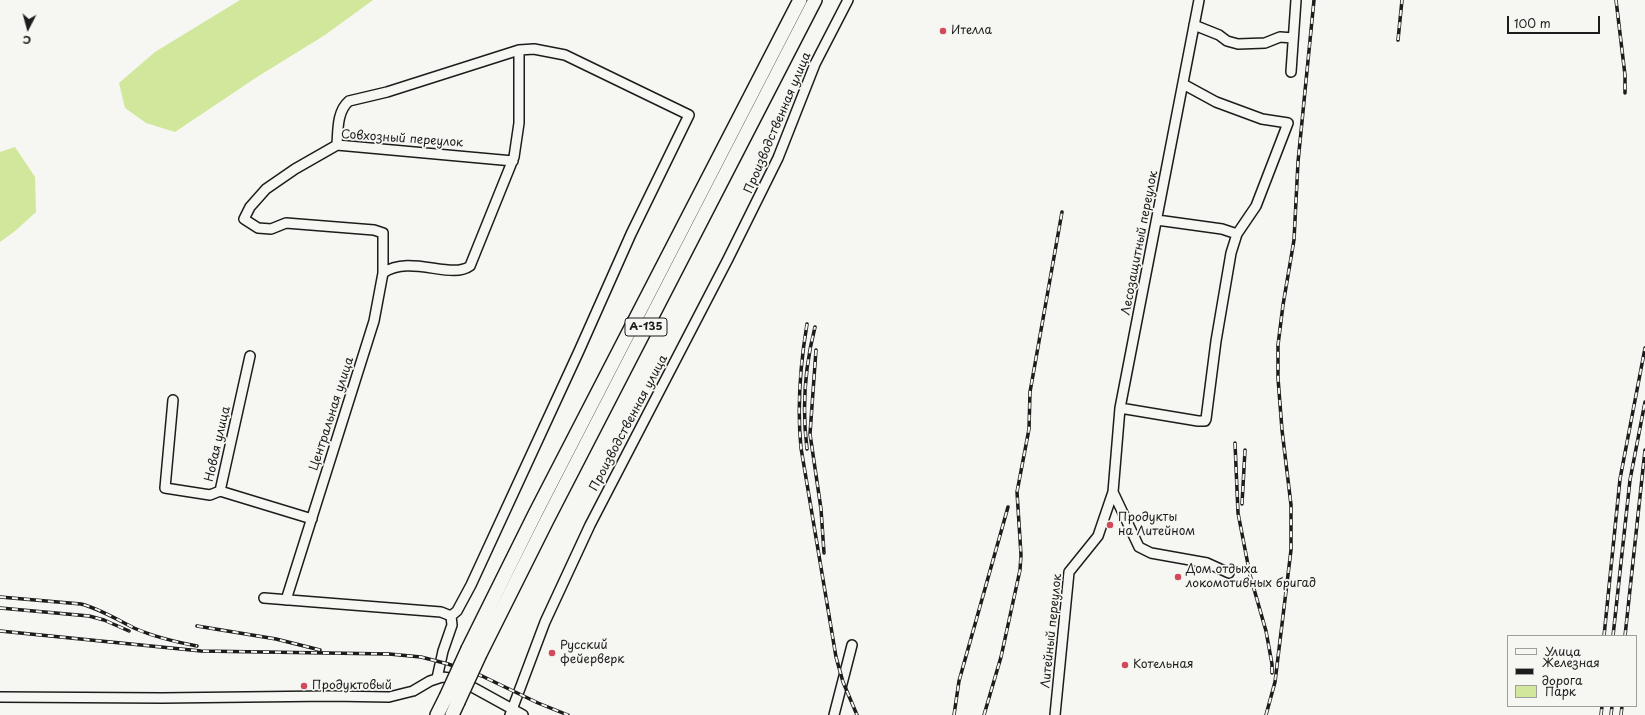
<!DOCTYPE html>
<meta charset="utf-8">
<style>
body{margin:0}
#map{position:relative;width:1645px;height:715px;overflow:hidden;background:#f6f6f2;font-family:"Playpen Sans",sans-serif}
canvas{display:block}
.legend{position:absolute;left:1507px;top:635px;width:130px;height:72px;box-sizing:border-box;background:#f6f6f2;border:1px solid #9f9f9c;margin:0;padding:5px 7px;list-style:none;font-size:12px;color:#1c1c1c}
.legend li{display:flex;align-items:center;gap:8px;height:20px}
.legend b{width:20px;border:1px solid #9f9f9c}
.north{position:absolute;left:8px;top:8px;width:40px;height:40px;-webkit-text-stroke:3px #f6f6f2;paint-order:stroke;rotate:186deg;font-size:11px;font-weight:700;line-height:16px;text-align:center;color:#1c1c1c}
.north::after{content:'';display:block;margin:auto;width:14px;height:18px;background:#1c1c1c;clip-path:polygon(50% 0,100% 100%,50% 72%,0 100%)}
.scale{position:absolute;left:1507px;top:16px;width:93px;height:18px;box-sizing:border-box;border:2px solid #1c1c1c;border-top:0;padding-left:5px;font-size:12px;line-height:14px;white-space:nowrap;color:#1c1c1c;-webkit-text-stroke:3px #f6f6f2;paint-order:stroke}
</style>
<div id="map">
<canvas width="1645" height="715"></canvas>
<ul class="legend">
<li><b style="height:5px;background:#f6f6f2"></b>Улица</li>
<li><b style="height:5px;background:#1c1c1c"></b>Железная дорога</li>
<li><b style="height:11px;background:#d0e79c"></b>Парк</li>
</ul>
<div class="north">С</div>
<div class="scale">100 m</div>
</div>
<script>
const ctx = document.querySelector('canvas').getContext('2d');
ctx.lineJoin = 'round';
function fill(path, color) { ctx.fillStyle = color; ctx.fill(path, 'evenodd'); }
function stroke(path, color, width, dash) { ctx.strokeStyle = color; ctx.lineWidth = width; ctx.lineCap = dash ? 'butt' : 'round'; ctx.setLineDash(dash || []); ctx.stroke(path); }
function write(font, color, halo, rows, align = 'center') {
  ctx.font = font + ' "Playpen Sans",sans-serif'; ctx.lineWidth = 3.5; ctx.setLineDash([]); ctx.textBaseline = 'middle'; ctx.strokeStyle = halo; ctx.fillStyle = color; for (const [text, x, y, turn = 0] of rows) {
    ctx.save(); ctx.translate(x, y); ctx.rotate((+turn || 0) * Math.PI / 180); ctx.textAlign = isNaN(turn) ? turn : align; if (halo) ctx.strokeText(text, 0, 0); ctx.fillText(text, 0, 0); ctx.restore();
  }
}
const green = new Path2D(`
 M240 0H373L325 35 257 77 175 132 146 123 125 108 119 83 155 52Z
 M15 147 35 177 36 212 15 231 0 242V152Z`);
const minor = new Path2D(`
 M1194 25 1219 35 1227 41 1238 44 1265 43 1280 37 1293 38
 M1291 72 1296 0
 M337 145C338 130 337 111 349 101L387 92 519 50 534 49 565 55 689 115 631 234 579 351 471 585 457 611 451 616 452 625 443 651 437 678
 M1157 220 1222 229 1237 234
 M383 273C410 254 451 280 470 266L514 157 519 123V50
 M173 400 165 488 210 495 220 491
 M1120 408 1198 421H1205L1206 419 1216 341 1231 253 1237 234 1256 206 1288 123 1262 119 1216 102 1183 84
 M220 491 250 356
 M220 491 312 519
 M1113 492 1139 547 1151 553 1207 563 1229 573
 M264 598 441 612 451 616
 M286 600 374 321 383 273V233L374 230 286 223 271 229 258 228 244 219 250 207 266 189 295 169 337 145 513 161
 M0 697 162 698 331 696 389 697 413 691 430 681 442 677 450 678 474 688 523 715
 M510 715 545 622 590 525 728 259 778 158 815 64 848 0
 M834 715 852 645
 M1055 715 1069 572 1098 536 1113 492 1120 408 1199 0`);
const highway = new Path2D(`
 M468 649 535 514 800 0
 M480 654 547 520 815 0
 M437 715 446 697
 M452 715 458 702`);
const rail = new Path2D(`
 M1616 0 1625 75V93
 M1398 40 1402 0
 M807 324C800 366 797 407 801 448L836 657 843 682 857 715
 M816 350 810 434 821 509 824 553
 M1235 443 1238 513 1250 575 1266 631 1272 664V673
 M807 449C802 409 805 366 815 327
 M1242 504 1245 450
 M0 597 81 604C100 609 116 619 134 628 154 637 176 642 197 646
 M0 608 89 616 104 620 129 631
 M197 626 276 639 320 650
 M0 631 201 651 389 654 421 657 448 664 482 676 538 703 568 715
 M1604 636 1620 479 1645 348
 M1613 636 1630 480 1645 402
 M1625 636 1645 450
 M954 715 959 681 1008 507
 M984 715 1001 657 1020 570 1021 555 1017 492 1029 429 1030 392 1062 212
 M1266 715 1275 682 1291 550V505L1282 430 1278 378V345L1283 305 1294 240 1298 162 1314 0
 M1601 715 1602 706
 M1611 715 1612 706
 M1621 715 1622 706`);
const highwayBridge = new Path2D(`
 M446 697 468 649
 M458 702 480 654`);
const markers = [
 [943,31,4,"#d1495b"],
 [1110,525,4,"#d1495b"],
 [1178,577,4,"#d1495b"],
 [552,653,4,"#d1495b"],
 [1125,665,4,"#d1495b"],
 [304,686,4,"#d1495b"]
];
const shields = [
 [646,327,42]
];
const shieldNames = [
 ["А-135",646,327]
];
const poiNames = [
 ["Ителла",951,31],
 ["Продукты",1118,518],
 ["на Литейном",1118,532],
 ["Дом отдыха",1186,570],
 ["локомотивных бригад",1186,584],
 ["Русский",560,646],
 ["фейерверк",560,660],
 ["Котельная",1133,665],
 ["Продуктовый",312,686]
];
const streetNames = [
 ["Производственная улица",778,123,-67],
 ["Совхозный переулок",402,139,4],
 ["Лесозащитный переулок",1140,243,-79],
 ["Центральная улица",332,414,-72],
 ["Производственная улица",629,423,-62],
 ["Новая улица",218,444,-77],
 ["Литейный переулок",1052,631,-84]
];
fill(green, '#d0e79c');
stroke(minor, '#1c1c1c', 12);
stroke(highway, '#1c1c1c', 16);
stroke(minor, '#f6f6f2', 9);
stroke(highway, '#f6f6f2', 13);
stroke(rail, '#1c1c1c', 3.5);
stroke(rail, '#f6f6f2', 2, [6]);
stroke(highwayBridge, '#1c1c1c', 16, []);
stroke(highwayBridge, '#f6f6f2', 13);
for (const [x, y, r, color] of markers) { const dot = new Path2D(); dot.arc(x, y, r, 0, 2 * Math.PI); ctx.fillStyle = color; ctx.fill(dot); stroke(dot, '#f6f6f2', 1.5); }
for (const [x, y, w] of shields) { const box = new Path2D(); box.roundRect(x - w / 2, y - 9, w, 18, 3); ctx.fillStyle = '#f6f6f2'; ctx.fill(box); stroke(box, '#1c1c1c', 1); }
write('bold 11px', '#1c1c1c', null, shieldNames);
write('12px', '#1c1c1c', '#f6f6f2', poiNames, 'left');
write('12px', '#1c1c1c', '#f6f6f2', streetNames);
</script>
